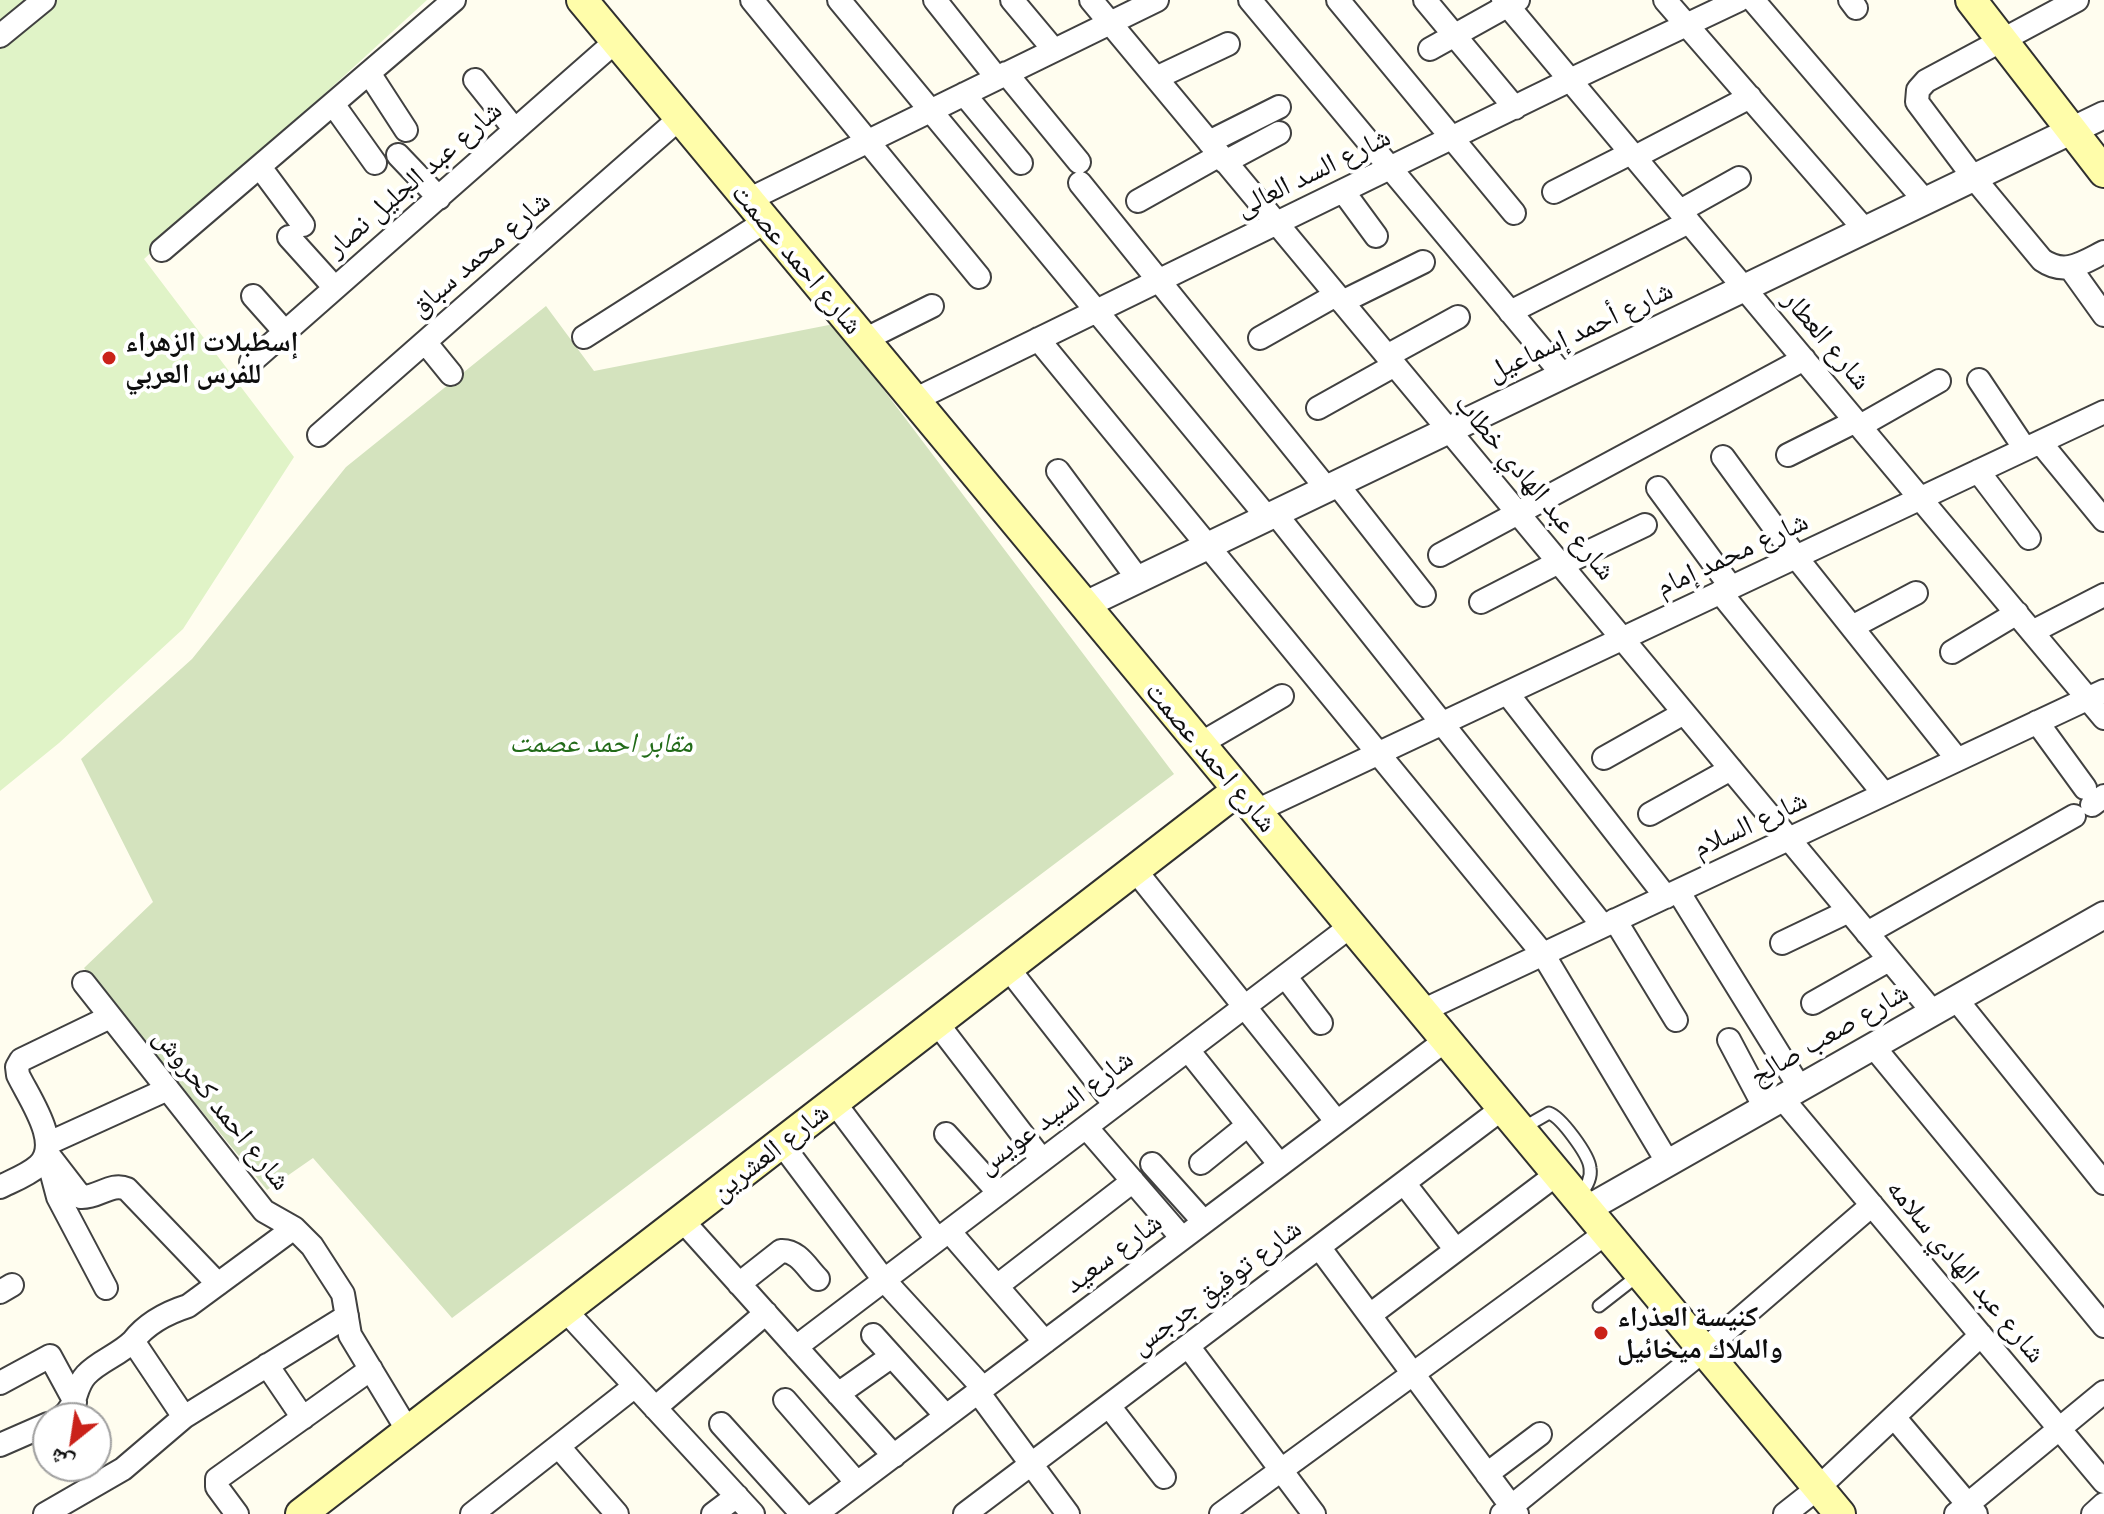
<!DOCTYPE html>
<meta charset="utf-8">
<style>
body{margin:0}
#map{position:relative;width:2104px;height:1514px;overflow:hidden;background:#fffdef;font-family:"Playfair Display","Noto Naskh Arabic",serif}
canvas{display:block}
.north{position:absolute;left:32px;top:1402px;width:80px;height:80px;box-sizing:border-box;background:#fff;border:2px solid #9f9f9f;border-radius:50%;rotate:210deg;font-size:22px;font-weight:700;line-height:32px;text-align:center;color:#0e0e0e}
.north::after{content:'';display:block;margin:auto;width:28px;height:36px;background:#ca221a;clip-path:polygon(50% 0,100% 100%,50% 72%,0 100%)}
</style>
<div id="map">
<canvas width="2104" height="1514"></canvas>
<div class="north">ش</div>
</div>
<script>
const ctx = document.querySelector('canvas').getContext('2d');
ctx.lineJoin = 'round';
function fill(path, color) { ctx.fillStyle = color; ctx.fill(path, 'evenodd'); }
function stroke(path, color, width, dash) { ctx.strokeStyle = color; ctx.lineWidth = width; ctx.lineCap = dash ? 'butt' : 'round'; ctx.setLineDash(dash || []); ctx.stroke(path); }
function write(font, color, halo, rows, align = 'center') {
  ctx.font = font + ' "Playfair Display","Noto Naskh Arabic",serif'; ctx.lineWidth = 8; ctx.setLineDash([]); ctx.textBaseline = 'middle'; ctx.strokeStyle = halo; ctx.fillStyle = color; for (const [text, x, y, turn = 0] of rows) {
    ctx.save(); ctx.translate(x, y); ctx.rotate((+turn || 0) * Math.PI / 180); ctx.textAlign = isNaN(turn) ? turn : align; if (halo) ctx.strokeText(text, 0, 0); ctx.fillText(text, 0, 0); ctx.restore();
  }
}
const cemetery = new Path2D(`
 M546 306 594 371 834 324 1174 774 452 1318 313 1158 267 1190 84 968 153 902 81 759 192 659 346 467Z`);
const pitch = new Path2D(`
 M0 0H427L144 259 294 457 183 629 59 743 0 791Z`);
const service = new Path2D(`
 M1521 1129 1549 1113C1561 1117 1589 1155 1590 1168 1592 1179 1586 1188 1579 1196
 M1599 1306 1640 1274`);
const minor = new Path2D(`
 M752 0 979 277
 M839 0 1267 517
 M935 0 997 78
 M1012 0 1054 50
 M1091 0 1933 1012
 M1250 0 1563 375
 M1338 0 1514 213
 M1425 0 1515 108
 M1503 0 2104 718
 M1665 0 1865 230
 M1753 0 1925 201
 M1850 0 1856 8
 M2077 0 1926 81 1918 90 1917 102 1974 178 2042 260C2065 276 2082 263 2104 252
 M0 36 44 0
 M1430 49 1518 0
 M369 73 406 130
 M1006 73 1079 162
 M1156 78 1228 44
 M475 80 515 130
 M964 94 1021 163
 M333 104 375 163
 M1209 142 1279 107
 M398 155 439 198
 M1635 157 1750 97
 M1225 162 1279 133
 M260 167 303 225
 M1080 183 1327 489
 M1343 191 1376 236
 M1554 192 1631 153
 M748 200 1157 0
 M1138 201 1220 155
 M1680 211 1739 178
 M289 237 335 288
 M162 250 454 0
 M2071 269 2104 315
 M253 296 285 332
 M1342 302 1423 262
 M1510 312 1689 222
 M584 337 766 221
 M1260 338 1336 295
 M1038 339 1543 954 1668 1163
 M864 340 932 306
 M425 342 451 374
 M1387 356 1458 317
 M251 362 616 41
 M1979 380 2025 449
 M914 400 1570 80 1739 0
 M1318 408 1395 365
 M1860 426 1939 381
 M319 435 680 118
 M2040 442 2104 520
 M1788 455 1856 421
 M1723 457 1796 557 1957 759
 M1058 471 1138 579
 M1978 471 2029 538
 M1337 484 1424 595
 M1658 488 1731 587
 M1275 513 1603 926
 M1440 555 1804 359
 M1561 565 1645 525
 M1720 592 1884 794
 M1481 602 1559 562
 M1852 627 1916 593
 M2032 632 2104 595
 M1952 652 2017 613
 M1507 693 1666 897
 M2037 722 2085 788
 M1200 744 1282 696
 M1604 758 1684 713
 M2092 805 2104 796
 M1256 811 2104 412
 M1650 814 1731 769
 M1135 870 1337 1122
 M1678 891 1800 1088
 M1615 920 1676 1020
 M1867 933 2074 816
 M1782 943 1849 911
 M1008 968 1115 1105
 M1285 976 1321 1023
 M84 983 264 1211 294 1228 312 1246 343 1294 350 1335 408 1431
 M1956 999 2104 1183
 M1813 1003 1889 960
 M1422 1011 2104 691
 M937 1023 1042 1160
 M1729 1040 1765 1108
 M1873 1046 2104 1326
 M1188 1050 1280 1165
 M1782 1098 2104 1482
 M834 1102 937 1239
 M1086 1127 1182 1238
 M946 1134 999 1193
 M49 1143 168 1089
 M781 1143 884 1280 983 1388
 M47 1153 81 1197C98 1198 111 1182 127 1189L218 1284
 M49 1163 58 1197 106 1288
 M1201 1163 1248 1125
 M1152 1164 1204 1222
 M1404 1183 1456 1250
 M0 1187C12 1181 28 1175 38 1166 63 1145 29 1098 18 1075L17 1067 21 1060 110 1017
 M682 1220 894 1456
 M949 1231 1045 1342
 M1319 1247 1517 1514
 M739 1284 781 1251C798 1250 807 1268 818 1279
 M997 1286 1133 1181
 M0 1292 12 1285
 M565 1310 753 1514
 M1370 1315 1557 1174
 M873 1335 946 1416
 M1188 1346 1314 1514
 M796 1347 1351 926
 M267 1365 303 1418
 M0 1383 50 1356 75 1402
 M978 1392 1068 1514
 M838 1394 892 1356
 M785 1400 857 1483
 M1109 1406 1164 1477
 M655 1408 766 1313
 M184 1417 133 1341C147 1323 166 1313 188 1306L294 1228
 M1894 1417 1976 1514
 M61 1418C79 1404 73 1389 86 1375 99 1361 119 1355 133 1341
 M721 1424 802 1514
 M0 1445 48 1424
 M559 1447 617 1514
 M1487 1474 1540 1434
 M45 1514 123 1469 184 1417 347 1316
 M237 1514 217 1487V1479L371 1369
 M472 1514 635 1386
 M713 1514 737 1496
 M816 1514 1446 1040
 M965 1514 1503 1108
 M1221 1514 1606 1233
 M1502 1514 1704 1350 1872 1205
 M1785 1514 1818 1488 1981 1335
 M1956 1514 2104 1392
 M2093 1514 2104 1504`);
const tertiary = new Path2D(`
 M1085 605 2104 115
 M1587 1209 2104 915`);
const secondary = new Path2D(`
 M582 0 1840 1514
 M1971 0 2104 172
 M301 1514 1238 790`);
const markers = [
 [109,358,8,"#ca221a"],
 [1601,1333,8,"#ca221a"]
];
const streetNames = [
 ["شارع السد العالى",1313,172,-26],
 ["شارع عبد الجليل نصار",414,179,-41],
 ["شارع محمد سباق",480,254,-41],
 ["شارع احمد عصمت",797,259,50],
 ["شارع أحمد إسماعيل",1580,331,-25],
 ["شارع العطار",1827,340,50],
 ["شارع عبد الهادي خطاب",1535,487,50],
 ["شارع محمد إمام",1732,554,-25],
 ["شارع احمد عصمت",1211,757,50],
 ["شارع السلام",1750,824,-25],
 ["شارع صعب صالح",1829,1034,-30],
 ["شارع احمد كحروش",222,1109,51],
 ["شارع السيد عويس",1055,1112,-37],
 ["شارع العشرين",770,1152,-38],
 ["شارع سعيد",1113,1253,-37],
 ["شارع عبد الهادي سلامه",1966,1271,50],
 ["شارع توفيق جرجس",1216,1287,-37]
];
const poiNames = [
 ["إسطبلات الزهراء",125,342],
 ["للفرس العربي",125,374],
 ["كنيسة العذراء",1617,1317],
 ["والملاك ميخائيل",1617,1349]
];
const parkNames = [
 ["مقابر احمد عصمت",601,743]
];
fill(cemetery, '#d4e3be');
fill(pitch, '#e0f3c7');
stroke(service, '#414141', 15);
stroke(minor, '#414141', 26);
stroke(tertiary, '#414141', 30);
stroke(secondary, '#303030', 34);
stroke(service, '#fff', 11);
stroke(minor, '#fff', 22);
stroke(tertiary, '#fff', 26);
stroke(secondary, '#fffdaa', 30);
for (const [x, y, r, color] of markers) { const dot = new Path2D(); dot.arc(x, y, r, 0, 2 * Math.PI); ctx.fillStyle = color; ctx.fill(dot); stroke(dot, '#fff', 3); }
write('28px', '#0e0e0e', '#fff', streetNames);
write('bold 28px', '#0e0e0e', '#fff', poiNames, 'left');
write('italic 28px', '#226b19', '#fff', parkNames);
</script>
